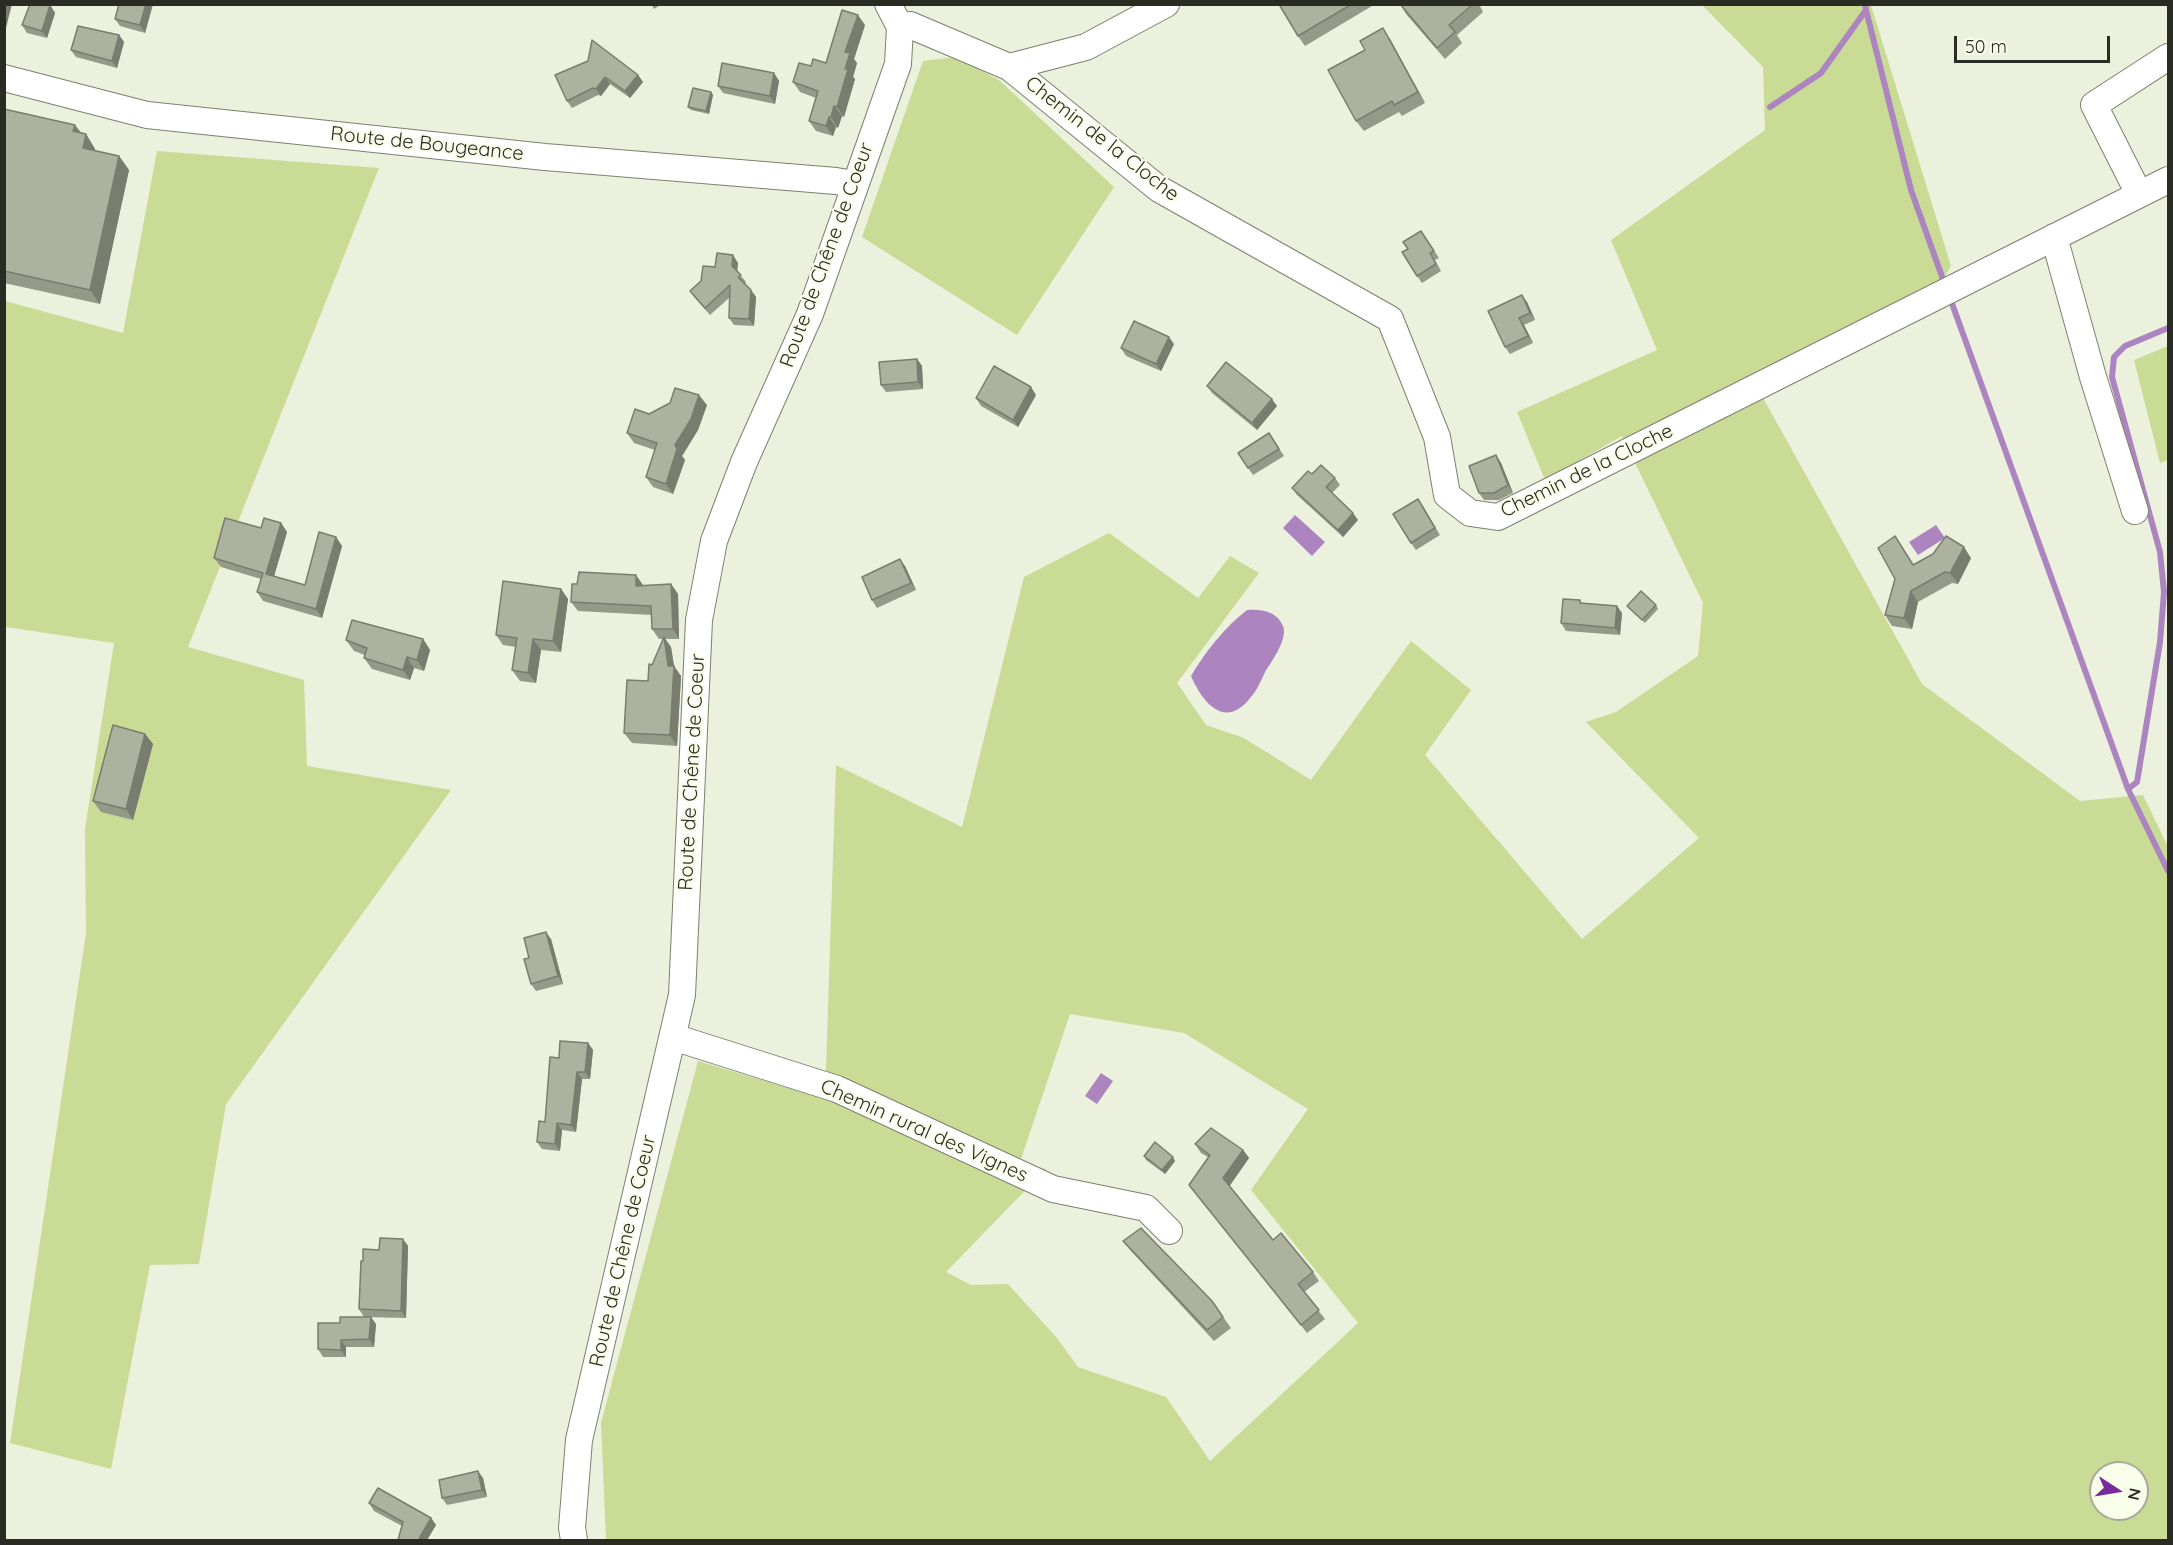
<!DOCTYPE html>
<meta charset="utf-8">
<style>
body{margin:0}
#map{position:relative;width:2173px;height:1545px;overflow:hidden;background:#ebf1dc;font-family:Quicksand,sans-serif}
canvas{display:block}
.frame{position:absolute;inset:0;border:6px solid #2a2c24;pointer-events:none}
.north{position:absolute;left:2089px;top:1461px;width:60px;height:60px;box-sizing:border-box;background:#f8fee9;border:2px solid #a6aa9a;border-radius:50%;rotate:102deg;font-size:16px;font-weight:700;line-height:24px;text-align:center;color:#2a2c24}
.north::after{content:'';display:block;margin:auto;width:21px;height:27px;background:#79299a;clip-path:polygon(50% 0,100% 100%,50% 72%,0 100%)}
.scale{position:absolute;left:1954px;top:36px;width:156px;height:27px;box-sizing:border-box;border:3px solid #2a2c24;border-top:0;padding-left:8px;font-size:18px;line-height:21px;white-space:nowrap;color:#2a2c24;-webkit-text-stroke:4px #f8fee9;paint-order:stroke}
</style>
<div id="map">
<canvas width="2173" height="1545"></canvas>
<div class="frame"></div>
<div class="north">N</div>
<div class="scale">50 m</div>
</div>
<script>
const ctx = document.querySelector('canvas').getContext('2d');
ctx.lineJoin = 'round';
function fill(path, color) { ctx.fillStyle = color; ctx.fill(path, 'evenodd'); }
function stroke(path, color, width, dash) { ctx.strokeStyle = color; ctx.lineWidth = width; ctx.lineCap = dash ? 'butt' : 'round'; ctx.setLineDash(dash || []); ctx.stroke(path); }
function write(font, color, halo, rows, align = 'center') {
  ctx.font = font + ' Quicksand,sans-serif'; ctx.lineWidth = 4.5; ctx.setLineDash([]); ctx.textBaseline = 'middle'; ctx.strokeStyle = halo; ctx.fillStyle = color; for (const [text, x, y, turn = 0] of rows) {
    ctx.save(); ctx.translate(x, y); ctx.rotate((+turn || 0) * Math.PI / 180); ctx.textAlign = isNaN(turn) ? turn : align; if (halo) ctx.strokeText(text, 0, 0); ctx.fillText(text, 0, 0); ctx.restore();
  }
}
const green = new Path2D(`
 M1702 5H1871L1951 266 1930 302 1762 396 1922 684 2080 801 2143 795 2168 847V1540H606L601 1423 698 1061 825 1099 836 765 962 827 1024 577 1109 533 1198 598 1230 556 1259 573 1177 683 1206 725 1244 738 1311 780 1411 641 1471 690 1425 755 1582 939 1699 838 1586 722 1616 712 1698 656 1703 603 1622 436 1545 480 1517 412 1657 350 1611 240 1765 130 1763 67ZM1070 1014 1184 1033 1308 1109 1251 1190 1358 1323 1210 1461 1166 1397 1078 1367 1057 1338 1008 1284 971 1285 946 1272 1046 1169 1020 1162ZM2101 1473H2137V1509H2101Z
 M956 57 999 80 1114 187 1017 335 862 237 923 61Z
 M157 151 379 168 188 647 304 680 307 766 451 790 226 1104 199 1264 150 1265 111 1469 10 1443 86 933 85 829 114 643 5 627V301L123 333Z
 M2168 346V460L2160 463 2134 360Z`);
const water = new Path2D(`
 M1295 515 1325 542 1312 556 1283 528Z
 M1936 525 1945 538 1918 555 1909 542Z
 M1247 610C1261 609 1277 611 1283 626 1288 639 1272 661 1265 672 1261 681 1257 690 1251 697 1226 730 1203 704 1191 676 1205 652 1225 627 1247 610Z
 M1101 1073 1113 1081 1097 1104 1085 1096Z`);
const stream = new Path2D(`
 M1866 10 1911 190 1945 285
 M1770 107 1821 73 1866 10 1865 4
 M1950 298 2128 789 2168 871
 M2128 789 2137 782 2160 642 2164 592 2160 552 2112 377 2114 357 2125 346 2168 328`);
const minor = new Path2D(`
 M888 4 900 27
 M900 27 910 25 1009 67 1159 189 1390 319 1437 437 1447 495 1470 513 1498 517 2168 180
 M1009 67 1086 47 1166 4
 M4 78 147 115 545 157 836 181 854 184
 M2139 194 2094 105 2168 57
 M2054 237 2093 377 2135 511
 M673 1037 837 1089 1053 1189 1146 1208 1169 1231
 M574 1540 572 1528 579 1440 682 995 699 620 714 541 744 462 810 314 898 64 900 27`);
const wall = new Path2D(`
 M153 4 145 33 120 26 115 19Z
 M651 4H662L654 9Z
 M1282 4H1371L1372 6 1305 46 1298 36Z
 M1400 4H1479L1483 12 1457 35 1462 43 1445 59 1406 14Z
 M50 5 55 13 47 38 27 33 22 25Z
 M865 25 854 59 857 63 853 77 855 79 844 117 842 116 838 128 836 127 833 136 816 131 809 121 816 98 800 92 793 82 811 66 826 63Z
 M119 35 124 42 117 68 76 57 71 50Z
 M1390 39 1425 103 1402 116 1399 112 1364 131 1356 121Z
 M774 73 779 81 775 104 723 93 718 86Z
 M555 75H638L643 82 630 98 610 84 601 96 598 95 572 108 567 101Z
 M711 92 713 95 709 114 691 110 688 107Z
 M4 109 86 134 95 149V151L119 156 129 170 100 304 4 283Z
 M1421 231 1439 258 1435 260 1441 271 1422 283 1417 276 1408 249Z
 M738 263 737 271 746 282 745 284 751 290 756 297 754 326 734 325 729 318V298L710 315 695 298 690 291 715 267Z
 M1527 302 1535 320 1524 325 1533 343 1510 354 1505 347Z
 M1174 344 1161 371 1126 356 1121 348Z
 M917 359 922 366 923 389 886 392 881 385Z
 M1207 386 1277 406 1257 430 1212 393Z
 M1036 395 1018 427 981 406 976 398Z
 M707 405 698 430 682 456 685 460 673 494 653 487 646 477 655 450 634 443 627 433 649 414Z
 M1269 433 1284 456 1253 475 1238 453Z
 M1496 455 1501 463 1513 493 1499 500H1484L1479 493Z
 M1312 474 1335 478 1340 485 1332 493 1358 520 1343 537 1297 495 1292 488Z
 M1423 506 1440 535 1416 550 1411 543Z
 M281 523 287 532 274 576 305 585 336 537 342 546 322 618 263 601 257 592 261 579 221 567 214 558 261 528Z
 M1895 536 1914 565 1971 558 1958 584 1952 583 1918 602 1912 629 1892 626 1885 615 1895 579Z
 M905 566 916 590 877 608 872 600Z
 M671 584 678 594 679 639H665L671 647 674 666 681 676 677 746 632 743 624 733 648 681 652 665 663 639H659L652 629V615L578 611 571 602 643 585V586Z
 M561 589 568 599 561 652 541 650 536 683 520 681 512 670 516 647 503 645 496 635Z
 M1580 600 1582 603 1622 613 1620 635 1566 631 1561 623Z
 M1656 605 1658 609 1645 623 1627 606Z
 M423 639 430 650 424 671 414 668 410 680 372 669 364 658 365 655 354 651 346 640Z
 M145 734 153 744 133 820 101 812 93 801Z
 M551 939 563 984 536 991 531 984 529 958Z
 M588 1043 593 1050 590 1079H582L576 1132 562 1130 560 1151 542 1149 537 1142 545 1122 559 1058Z
 M1195 1144 1243 1150 1249 1158 1229 1186 1273 1240 1313 1272 1319 1281 1304 1292 1325 1319 1307 1333 1189 1185 1208 1157 1201 1153Z
 M1144 1156 1175 1161 1165 1174 1146 1160Z
 M403 1239 408 1246 406 1318 364 1317 359 1309 363 1261Z
 M1123 1241 1212 1301 1231 1328 1214 1341 1131 1251Z
 M376 1324 374 1347H346V1357H323L318 1349Z
 M483 1478 487 1497 447 1505 442 1498Z
 M369 1503 431 1518 436 1525 427 1540H398L402 1526 374 1511Z`);
const shadedWall = new Path2D(`
 M5 4H12L6 28 4 26Z
 M146 4H153L145 33 140 25Z
 M50 5 55 13 47 38 42 31Z
 M858 15 865 25 854 59 857 63 853 77 855 79 844 117 837 107 845 69V52Z
 M1383 28 1390 39 1425 103 1418 92Z
 M119 35 124 42 117 68 112 61Z
 M774 73 779 81 775 104 770 96Z
 M638 75 643 82 630 98 625 91Z
 M605 77 610 84 601 96 596 89Z
 M711 92 713 95 709 114 706 111Z
 M834 106 842 116 838 128 831 117Z
 M829 117 836 127 833 136 826 126Z
 M75 125 85 138 86 134 95 149 93 162 83 148 73 131Z
 M119 156 129 170 100 304 90 290Z
 M733 255 738 263 737 273 732 266Z
 M751 290 756 297 754 326 749 319Z
 M1522 295 1527 302 1535 320 1530 313Z
 M1519 318 1524 325 1533 343 1528 336Z
 M1169 337 1174 344 1161 371 1156 364Z
 M917 359 922 366 923 389 918 382Z
 M1031 387 1036 395 1018 427 1013 420Z
 M699 395 707 405 698 430 682 456 685 460 673 494 666 484 675 445Z
 M1272 399 1277 406 1257 430 1252 423Z
 M1496 455 1501 463 1513 493 1508 485Z
 M1353 513 1358 520 1343 537 1338 530Z
 M281 523 287 532 272 583 266 574Z
 M336 537 342 546 322 618 316 609Z
 M1964 547 1971 558 1958 584 1950 573Z
 M900 559 905 566 916 590 911 583Z
 M636 575 643 585 642 596 636 586Z
 M671 584 678 594 679 639 673 629Z
 M561 589 568 599 561 652 553 641Z
 M1911 591 1918 602 1912 629 1904 618Z
 M1617 606 1622 613 1620 635 1615 628Z
 M664 637 671 647 674 666 681 676 677 746 670 735 668 666Z
 M423 639 430 650 424 671 417 660Z
 M533 639 541 650 536 683 528 673Z
 M407 657 414 668 410 680 403 670Z
 M145 734 153 744 133 820 126 809Z
 M546 932 551 939 563 984 558 976Z
 M588 1043 593 1050 590 1079 585 1072Z
 M577 1072 582 1079 576 1132 571 1125Z
 M557 1123 562 1130 560 1151 555 1144Z
 M1243 1150 1249 1158 1229 1187 1223 1178Z
 M1173 1157 1175 1161 1165 1174 1162 1170Z
 M403 1239 408 1246 406 1318 401 1311Z
 M371 1317 376 1324 374 1347 369 1339Z
 M341 1340 346 1347V1357L341 1350Z
 M478 1471 483 1478 487 1497 482 1490Z
 M431 1518 436 1525 427 1540H419L420 1537Z`);
const building = new Path2D(`
 M30 4H46L50 5 42 31 22 25Z
 M119 4H146L140 25 115 19Z
 M1282 4H1352L1298 36 1280 6Z
 M1400 4H1473L1449 25 1455 32 1437 48Z
 M842 10 858 15 845 52 850 53 845 69H848L837 107 834 106 831 117H829L826 126 809 121 818 91 793 82 799 63 811 66 813 59 826 63Z
 M78 26 119 35 112 61 71 50Z
 M1383 28 1418 92 1394 105 1392 101 1356 121 1328 70 1365 50 1360 41Z
 M592 40 638 75 625 91 605 77 596 89 593 88 567 101 555 75 588 61Z
 M722 63 774 73 770 96 718 86Z
 M693 88 711 92 706 111 688 107Z
 M4 109 75 125 73 131 86 134 83 148 119 156 90 290 4 271Z
 M1421 231 1434 251 1430 253 1436 264 1417 276 1402 252 1408 249 1403 242Z
 M717 253 733 255 732 266 741 275 738 277 751 290 749 319 729 318 730 285 705 308 690 291 701 281 703 266 715 267Z
 M1522 295 1530 313 1519 318 1528 336 1505 347 1488 311Z
 M1134 321 1169 337 1156 364 1121 348Z
 M917 359 918 382 881 385 879 362Z
 M1226 362 1272 399 1252 423 1207 386Z
 M994 366 1031 387 1013 420 976 398Z
 M675 388 699 395 691 419 675 445 677 449 666 484 646 477 657 443 627 433 635 409 649 414 670 403Z
 M1269 433 1279 449 1248 468 1238 453Z
 M1496 455 1508 485 1494 493H1479L1469 466Z
 M1321 465 1335 478 1326 487 1353 513 1338 530 1292 488 1308 471 1312 474Z
 M1418 499 1435 528 1411 543 1393 514Z
 M225 518 261 528 264 518 281 523 266 574 305 585 319 532 336 537 316 609 257 592 263 573 214 558Z
 M1895 536 1913 565 1933 554 1946 536 1964 547 1950 573 1945 572 1911 591 1904 618 1885 615 1895 579 1878 548Z
 M900 559 911 583 872 600 862 577Z
 M579 572 636 575V586L671 584 673 629H652L651 606 571 602 572 584H577Z
 M503 581 561 589 553 641 533 639 528 673 512 670 517 638 496 635Z
 M1641 591 1656 605 1642 620 1627 606Z
 M1563 599 1580 600V603L1617 606 1615 628 1561 623Z
 M352 620 423 639 417 660 407 657 403 670 364 658 367 648 346 640Z
 M664 637 668 666H674L670 735 624 733 627 680 648 681 649 664 652 665Z
 M113 725 145 734 126 809 93 801Z
 M546 932 558 976 531 984 524 959 529 958 524 938Z
 M560 1041 588 1043 585 1072H577L571 1125 557 1123 555 1144 537 1142 539 1121 545 1122 550 1057 559 1058Z
 M1211 1128 1243 1150 1223 1178 1273 1240 1281 1233 1313 1272 1298 1284 1319 1310 1301 1325 1189 1185 1210 1155 1195 1144Z
 M1155 1142 1173 1157 1162 1170 1144 1156Z
 M1141 1228 1212 1301 1223 1317 1207 1330 1123 1241Z
 M380 1238 403 1239 401 1311 359 1309 361 1261H363V1249L379 1250Z
 M340 1317H371L369 1339 341 1340V1350L318 1349V1323H340Z
 M478 1471 482 1490 442 1498 439 1480Z
 M378 1488 431 1518 420 1537 419 1540H398L403 1522 369 1503Z`);
const streetNames = [
 ["Chemin de la Cloche",1102,139,38],
 ["Route de Bougeance",427,144,6],
 ["Route de Chêne de Coeur",827,255,-70],
 ["Chemin de la Cloche",1587,471,-26],
 ["Route de Chêne de Coeur",692,772,-87],
 ["Chemin rural des Vignes",924,1131,24],
 ["Route de Chêne de Coeur",623,1251,-77]
];
fill(green, '#c9db95');
fill(water, '#ac85c0');
stroke(stream, '#ac85c0', 6);
stroke(minor, '#7c816f', 28);
stroke(minor, '#fff', 26);
fill(wall, '#949988');
fill(shadedWall, '#787d6f');
fill(building, '#acb29e');
stroke(building, '#787d6f', 1.5);
write('20px', '#2a2c24', '#f8fee9', streetNames);
</script>
